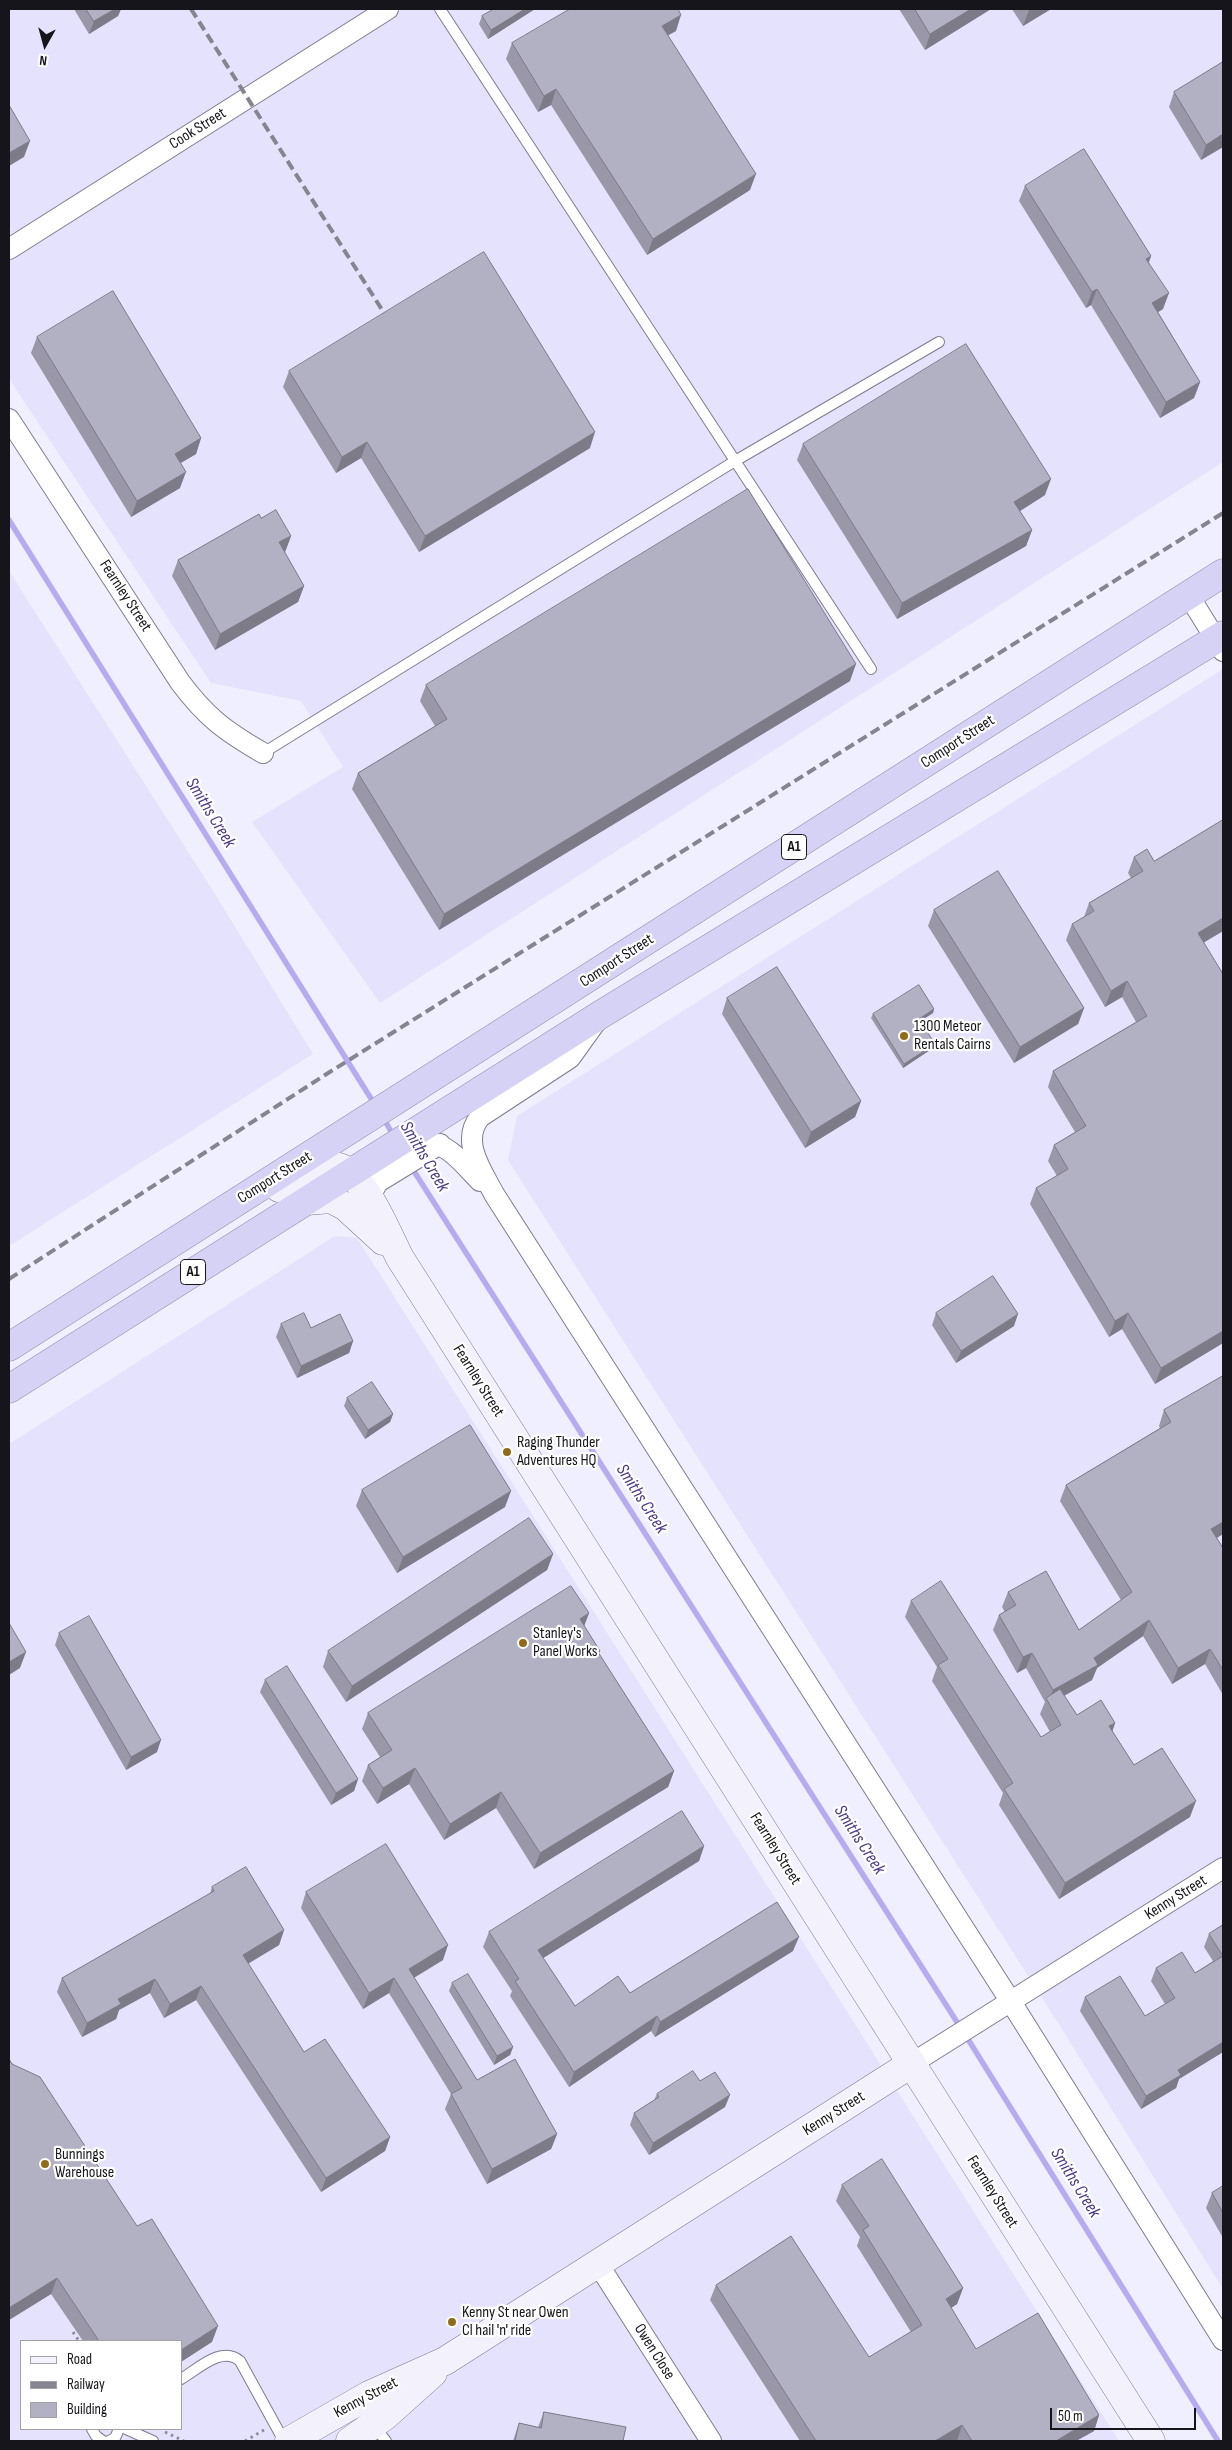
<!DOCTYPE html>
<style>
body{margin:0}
#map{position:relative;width:1232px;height:2450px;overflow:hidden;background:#f0efff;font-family:"Sofia Sans Condensed",sans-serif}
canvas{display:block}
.frame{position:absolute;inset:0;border:10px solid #16151b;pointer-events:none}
.legend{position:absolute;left:20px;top:2340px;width:162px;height:90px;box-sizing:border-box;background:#fff;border:1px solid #a2a1a4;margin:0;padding:6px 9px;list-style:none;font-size:15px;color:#16151b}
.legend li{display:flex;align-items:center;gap:10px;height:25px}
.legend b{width:25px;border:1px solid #a2a1a4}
.north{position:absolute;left:20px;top:20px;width:50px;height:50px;-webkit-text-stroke:4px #fff;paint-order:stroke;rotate:187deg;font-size:14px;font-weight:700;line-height:20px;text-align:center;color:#16151b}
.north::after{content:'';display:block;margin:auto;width:18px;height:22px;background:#16151b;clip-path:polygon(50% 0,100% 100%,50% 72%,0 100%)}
.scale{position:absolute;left:1050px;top:2408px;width:146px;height:22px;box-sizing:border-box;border:2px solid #16151b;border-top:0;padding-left:6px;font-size:15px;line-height:18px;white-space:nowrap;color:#16151b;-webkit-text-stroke:4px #fff;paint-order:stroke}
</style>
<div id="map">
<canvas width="1232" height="2450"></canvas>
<div class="frame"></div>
<ul class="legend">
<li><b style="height:6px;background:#f3f2fc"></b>Road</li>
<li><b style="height:6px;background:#85848f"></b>Railway</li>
<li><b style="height:14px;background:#b2b0c3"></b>Building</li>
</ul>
<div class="north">N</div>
<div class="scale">50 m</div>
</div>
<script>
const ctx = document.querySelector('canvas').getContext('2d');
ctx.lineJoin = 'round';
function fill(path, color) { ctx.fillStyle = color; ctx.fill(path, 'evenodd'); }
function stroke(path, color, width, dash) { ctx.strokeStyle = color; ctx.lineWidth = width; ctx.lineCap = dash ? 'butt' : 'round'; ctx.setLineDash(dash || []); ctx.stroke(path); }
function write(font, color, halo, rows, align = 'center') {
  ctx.font = font + ' "Sofia Sans Condensed",sans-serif'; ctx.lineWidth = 4.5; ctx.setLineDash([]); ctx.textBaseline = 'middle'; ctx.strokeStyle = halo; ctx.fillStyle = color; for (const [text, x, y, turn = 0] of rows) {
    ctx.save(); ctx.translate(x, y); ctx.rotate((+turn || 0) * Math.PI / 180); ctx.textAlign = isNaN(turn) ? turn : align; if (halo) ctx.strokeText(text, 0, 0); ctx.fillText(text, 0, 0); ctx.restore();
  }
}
const built = new Path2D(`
 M9 9H1223V462L380 1003 252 822 343 767 301 701 211 683 9 379Z
 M9 571 215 894 313 1054 9 1246Z
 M1223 669V2289L1060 2026 508 1160 517 1116Z
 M335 1236 357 1238 1119 2441H9V1444ZM21 2341H181V2429H21Z`);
const stream = new Path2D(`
 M9 520 375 1105
 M383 1117 394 1137
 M410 1165 971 2044 1218 2441`);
const path = new Path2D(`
 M73 2332 79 2341
 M165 2432 184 2441
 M245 2441 264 2430`);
const lane = new Path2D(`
 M440 9 871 669
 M263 753 735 461 939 342
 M181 2379C198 2369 222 2345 240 2361L284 2441
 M374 2426 386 2441
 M92 2429 96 2436 103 2441
 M126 2429 153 2441
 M109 2441 115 2438 119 2429`);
const street = new Path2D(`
 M9 249 388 9
 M9 419 180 682C206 717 225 731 263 753
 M1189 596 1223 651
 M598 1019 570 1058 480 1117C460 1141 482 1171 494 1194L1011 2002 1223 2340
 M408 1138C450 1144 452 1152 480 1181
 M370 1196 378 1182 440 1144
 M911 2064 1223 1868
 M598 2264 711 2441`);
const secondary = new Path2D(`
 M279 1188C296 1177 318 1161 339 1167 364 1174 388 1235 400 1258L1151 2441
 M306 1201 331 1199 346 1207 383 1241
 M289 2441 369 2395 445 2361 911 2064
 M350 2441 385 2416 433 2373`);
const highway = new Path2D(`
 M9 1347 1223 573
 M9 1389 600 1015 1223 635`);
const rail = new Path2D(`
 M191 9 386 316
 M9 1279 325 1075 1223 513`);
const wall = new Path2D(`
 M74 9H121L118 16 89 34Z
 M535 9 488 39 479 24 482 16Z
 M899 9H991L925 50Z
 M1012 9H1051L1023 26Z
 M676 31 668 35 750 190 647 255 551 105 538 112 506 59 512 43Z
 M1223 62V147L1201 160 1169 107 1174 92Z
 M1025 186 1151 256 1149 262 1163 309 1158 312 1200 382 1194 398 1160 418 1091 305 1086 308 1019 201Z
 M37 337 201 438 196 454 180 463V488L131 517 31 353Z
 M289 371 590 448 419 552 361 458 336 473 283 387Z
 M803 444 1045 495 1020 511 1032 530 1026 546 897 619 797 460Z
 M261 518 291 536 285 552H284L304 586 298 602 215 650 172 576 178 560Z
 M850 681 439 930 352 789 358 773 435 726 420 701 426 685Z
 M1223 820V931L1204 942 1223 1343 1155 1384 1122 1329 1109 1337 1030 1204 1036 1188 1057 1176 1048 1161 1054 1145 1075 1132 1048 1087 1053 1071 1136 1022 1122 997 1105 1007 1066 940 1072 924 1084 917 1089 903 1131 878 1128 873 1134 857 1154 861Z
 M934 910 1084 1008 1078 1024 1014 1063 928 926Z
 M727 998 861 1101 855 1117 805 1148 722 1014Z
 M934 1009 933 1013 920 1021 933 1048 903 1068 871 1018 873 1014Z
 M936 1313 1014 1326 956 1363 932 1325Z
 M281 1324 311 1328 353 1341 349 1353 297 1378 276 1337Z
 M1223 1376V1534L1217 1538 1223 1548V1695L1205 1664 1172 1684 1143 1636 1097 1668 1092 1680 1064 1696 1077 1715 1115 1723 1112 1731 1134 1765 1190 1817 1059 1899 999 1805 1003 1793 932 1681 937 1667 905 1617 911 1601 1041 1737 1050 1732 1040 1714 1045 1702 1026 1668 1017 1673 993 1630 999 1615 1005 1612 1002 1607 1008 1592 1079 1630 1121 1600 1060 1501 1066 1485 1160 1428 1159 1426 1164 1410Z
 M347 1398 393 1414 390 1422 365 1439 344 1406Z
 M362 1490 505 1507 397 1573 356 1506Z
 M553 1554 547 1570 346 1702 323 1667 328 1651Z
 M589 1613 584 1626 600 1651 599 1654 674 1771 668 1787 534 1869 496 1808 444 1840 409 1784 377 1804 362 1781 368 1765 380 1757 362 1729 368 1713Z
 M59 1633 157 1752 126 1770 55 1645Z
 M265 1680 358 1779 354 1791 331 1805 260 1692Z
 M704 1846 699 1861 543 1958 575 2006 630 1993 793 1951 655 2037 651 2031 569 2087 510 1996 512 1991 483 1947 489 1932Z
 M212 1887 284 1930 279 1945 248 1964 304 2052 390 2137 385 2151 321 2192 196 2000 164 2018 150 1993 119 2010 116 2019 82 2037 57 1992 62 1978 210 1894Z
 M306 1892 443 1960 414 1978 477 2080 557 2134 551 2149 487 2184 445 2109 451 2094 389 1993 363 2009 301 1908Z
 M1223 1925V2052L1179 2079 1176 2088 1141 2109 1080 2011 1085 1997 1145 2016 1165 2004 1151 1981 1156 1968 1195 1973 1213 1961 1204 1947 1209 1934Z
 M452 1983 513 2047 510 2055 494 2065 449 1991Z
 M9 2059 212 2342 181 2341H83L51 2294 9 2320Z
 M700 2081 725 2107 649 2155 630 2125 634 2113 654 2100 657 2094Z
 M842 2185 963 2288 957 2304 951 2308 976 2349 1099 2415 1094 2431 1076 2441H800L710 2300 716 2285 869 2357 911 2332 857 2246 860 2237 836 2201Z
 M1223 2186V2238L1206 2208 1212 2193Z
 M544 2412 623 2441H513L519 2423 538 2427Z`);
const shadedWall = new Path2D(`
 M115 9H121L118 16 89 34 94 21Z
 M525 9H535L488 39 491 30Z
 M971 9H991L925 50 930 34Z
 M1031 9H1051L1023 26 1029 10Z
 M681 15 676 31 656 42 662 26Z
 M556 89 551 105 538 112 544 96Z
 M1223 134V147L1201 160 1206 145Z
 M30 141 24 157 9 166V153Z
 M756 174 750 190 647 255 653 239Z
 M1151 256 1145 272 1146 259Z
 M1097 289 1091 305 1086 308 1092 292Z
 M1169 293 1163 309 1147 319 1152 303Z
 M1200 382 1194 398 1160 418 1166 402Z
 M595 432 590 448 419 552 425 536Z
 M201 438 196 454 169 470 175 454Z
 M367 442 361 458 336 473 342 457Z
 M186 472 180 488 131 517 137 501Z
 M1051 479 1045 495 1009 518 1014 502Z
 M1032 530 1026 546 897 619 902 603Z
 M291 536 285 552 273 558 279 542Z
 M304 586 298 602 215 650 220 634Z
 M856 664 850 681 439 930 444 914Z
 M1223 918V931L1193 949 1198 933Z
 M1127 981 1122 997 1105 1007 1111 991Z
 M1084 1008 1078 1024 1014 1063 1020 1047Z
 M934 1009 933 1013 917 1023 919 1019Z
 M935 1044 933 1048 903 1068 904 1064Z
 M861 1101 855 1117 805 1148 811 1132Z
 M1128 1313 1122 1329 1109 1337 1115 1321Z
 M1018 1314 1014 1326 956 1363 961 1351Z
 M1223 1331V1343L1155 1384 1161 1368Z
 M353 1341 349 1353 297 1378 301 1366Z
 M393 1414 390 1422 365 1439 368 1430Z
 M511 1491 505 1507 397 1573 403 1557Z
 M1223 1522V1534L1206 1544 1211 1529Z
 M553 1554 547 1570 346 1702 352 1686Z
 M589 1613 583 1629 580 1619Z
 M1149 1620 1143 1636 1097 1668 1092 1680 1049 1704 1048 1702 1053 1690 1094 1658Z
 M1210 1649 1205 1664 1172 1684 1178 1668Z
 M26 1652 20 1668 9 1675V1662Z
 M1032 1653 1026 1668 1017 1673 1023 1657Z
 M1115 1723 1110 1739 1109 1726Z
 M161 1740 157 1752 126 1770 131 1757Z
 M415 1768 409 1784 377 1804 383 1788Z
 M674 1771 668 1787 534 1869 540 1853Z
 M358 1779 354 1791 331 1805 336 1793Z
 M501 1792 496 1808 444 1840 450 1824Z
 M1196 1801 1190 1817 1059 1899 1065 1883Z
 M704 1846 699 1861 532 1965 538 1950Z
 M284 1930 279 1945 237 1970 243 1955Z
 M799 1937 793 1951 655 2037 660 2022Z
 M448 1945 443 1960 403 1984 409 1969Z
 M394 1978 389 1993 363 2009 369 1993Z
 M155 1979 150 1993 119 2010 116 2019 82 2037 87 2023 118 1999Z
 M201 1986 196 2000 164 2018 170 2004Z
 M657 2016 651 2031 569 2087 574 2072Z
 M1223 2042V2052L1179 2079 1176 2088 1141 2109 1146 2096 1178 2070Z
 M513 2047 510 2055 494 2065 497 2056Z
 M730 2095 725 2107 649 2155 653 2143Z
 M557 2134 551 2149 487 2184 492 2169Z
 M390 2137 385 2151 321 2192 326 2178Z
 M57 2278 51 2294 9 2320V2308Z
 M963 2288 957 2304 940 2315 946 2299Z
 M218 2326 212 2342 181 2362V2350Z
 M1099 2415 1094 2431 1076 2441H1056Z
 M962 2425 957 2441H935Z`);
const building = new Path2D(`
 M86 9H115L94 21Z
 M494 9H525L491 30 482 16Z
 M570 9H678L681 15 662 26 756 174 653 239 556 89 544 96 512 43Z
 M915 9H971L930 34Z
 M1223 62V134L1206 145 1174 92Z
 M9 105 30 141 9 153Z
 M1084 149 1151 256 1146 259 1169 293 1152 303 1200 382 1166 402 1097 289 1092 292 1025 186Z
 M484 252 595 432 425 536 367 442 342 457 289 371Z
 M113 291 201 438 175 454 186 472 137 501 37 337Z
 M966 344 1051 479 1014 502 1032 530 902 603 803 444Z
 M748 489 856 664 444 914 358 773 447 719 426 685Z
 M276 510 291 536 279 542 304 586 220 634 178 560 259 514 261 518Z
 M1223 820V918L1198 933 1223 974V1331L1161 1368 1128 1313 1115 1321 1036 1188 1068 1169 1054 1145 1086 1126 1053 1071 1147 1016 1127 981 1111 991 1072 924 1094 911 1089 903 1143 871 1134 857 1147 849 1154 861Z
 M998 871 1084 1008 1020 1047 934 910Z
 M777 967 861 1101 811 1132 727 998Z
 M919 985 934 1009 919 1019 935 1044 904 1064 873 1014Z
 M993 1276 1018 1314 961 1351 936 1313Z
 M304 1313 311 1328 340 1314 353 1341 301 1366 281 1324Z
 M1223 1376V1522L1211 1529 1223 1548V1670L1210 1649 1178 1668 1149 1620 1094 1658 1098 1665 1053 1690 1032 1653 1023 1657 999 1615 1016 1605 1008 1592 1046 1571 1079 1630 1132 1592 1066 1485 1171 1422 1164 1410Z
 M372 1382 393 1414 368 1430 347 1398Z
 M470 1425 511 1491 403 1557 362 1490Z
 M529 1518 553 1554 352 1686 328 1651Z
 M941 1581 1041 1737 1061 1725 1046 1698 1060 1689 1077 1715 1101 1700 1115 1723 1109 1726 1134 1765 1162 1748 1196 1801 1065 1883 1004 1789 1013 1783 938 1665 948 1659 911 1601Z
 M571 1586 589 1613 580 1619 600 1651 598 1652 674 1771 540 1853 501 1792 450 1824 415 1768 383 1788 368 1765 392 1750 368 1713Z
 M89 1616 161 1740 131 1757 59 1633Z
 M9 1623 26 1652 9 1662Z
 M287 1666 358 1779 336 1793 265 1680Z
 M682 1811 704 1846 538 1950 575 2006 618 1976 630 1993 777 1902 799 1937 660 2022 657 2016 574 2072 515 1981 519 1979 489 1932Z
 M386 1844 448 1945 409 1969 477 2080 515 2059 557 2134 492 2169 451 2094 462 2088 394 1978 369 1993 306 1892Z
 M246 1867 284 1930 243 1955 304 2052 325 2039 390 2137 326 2178 201 1986 170 2004 155 1979 118 1999 121 2004 87 2023 62 1978 214 1891 212 1887Z
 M1223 1925V2042L1178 2070 1181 2075 1146 2096 1085 1997 1120 1976 1145 2016 1175 1998 1156 1968 1182 1952 1195 1973 1223 1956 1209 1934Z
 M468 1974 513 2047 497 2056 452 1983Z
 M9 2059 12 2064 40 2077 137 2226 152 2219 218 2326 181 2350V2341H99L57 2278 9 2308Z
 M693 2071 700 2081 715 2072 730 2095 653 2143 634 2113 659 2097 657 2094Z
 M882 2159 963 2288 946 2299 976 2349 1038 2313 1099 2415 1056 2441H972L962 2425 935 2441H816L716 2285 791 2236 869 2357 922 2325 863 2230 869 2226 842 2185Z
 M1223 2186V2213L1212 2193Z
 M544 2412 626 2427 623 2441H515L519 2423 541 2428Z`);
const markers = [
 [904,1036,5,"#946b15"],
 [507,1452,5,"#946b15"],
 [523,1643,5,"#946b15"],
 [45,2164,5,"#946b15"],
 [452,2322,5,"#946b15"]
];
const shields = [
 [794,847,25],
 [193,1272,25]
];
const shieldNames = [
 ["A1",794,847],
 ["A1",193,1272]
];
const streetNames = [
 ["Cook Street",198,129,-32],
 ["Fearnley Street",125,596,57],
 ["Comport Street",958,742,-33],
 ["Comport Street",617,961,-33],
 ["Comport Street",275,1178,-32],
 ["Fearnley Street",478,1381,58],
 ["Fearnley Street",775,1849,58],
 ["Kenny Street",1176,1898,-32],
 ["Kenny Street",834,2114,-32],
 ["Fearnley Street",992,2192,58],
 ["Owen Close",654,2352,58],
 ["Kenny Street",366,2398,-28]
];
const poiNames = [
 ["1300 Meteor",914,1027],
 ["Rentals Cairns",914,1045],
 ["Raging Thunder",517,1443],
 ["Adventures HQ",517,1461],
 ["Stanley's",533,1634],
 ["Panel Works",533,1652],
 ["Bunnings",55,2155],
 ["Warehouse",55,2173],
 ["Kenny St near Owen",462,2313],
 ["Cl hail 'n' ride",462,2331]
];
const waterNames = [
 ["Smiths Creek",210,813,58],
 ["Smiths Creek",424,1157,59],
 ["Smiths Creek",641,1499,57],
 ["Smiths Creek",859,1840,57],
 ["Smiths Creek",1075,2183,58]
];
fill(built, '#e5e2fd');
stroke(stream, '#b6abf2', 5.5);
stroke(lane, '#7e7c8d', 12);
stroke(street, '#7e7c8d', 22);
stroke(secondary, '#7e7c8d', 29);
stroke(highway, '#9390a9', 29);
stroke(path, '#8e8d98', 3, [2.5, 4]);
stroke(lane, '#fff', 10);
stroke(street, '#fff', 20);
stroke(secondary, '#f3f2fc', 28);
stroke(highway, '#d6d2f6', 28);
stroke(rail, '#85848f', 4, [10, 5]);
fill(wall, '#9997a8');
fill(shadedWall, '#7d7b88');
fill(building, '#b2b0c3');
stroke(building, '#7d7b88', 1);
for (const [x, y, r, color] of markers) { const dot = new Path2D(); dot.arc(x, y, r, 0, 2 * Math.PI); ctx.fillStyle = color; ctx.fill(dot); stroke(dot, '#fff', 2); }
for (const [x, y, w] of shields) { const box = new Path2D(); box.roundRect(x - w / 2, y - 12.5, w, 25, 4); ctx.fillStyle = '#fff'; ctx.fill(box); stroke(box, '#16151b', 1); }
write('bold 15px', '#16151b', null, shieldNames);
write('16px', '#16151b', '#fff', streetNames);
write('16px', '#16151b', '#fff', poiNames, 'left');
write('italic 18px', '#4b388a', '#fff', waterNames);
</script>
